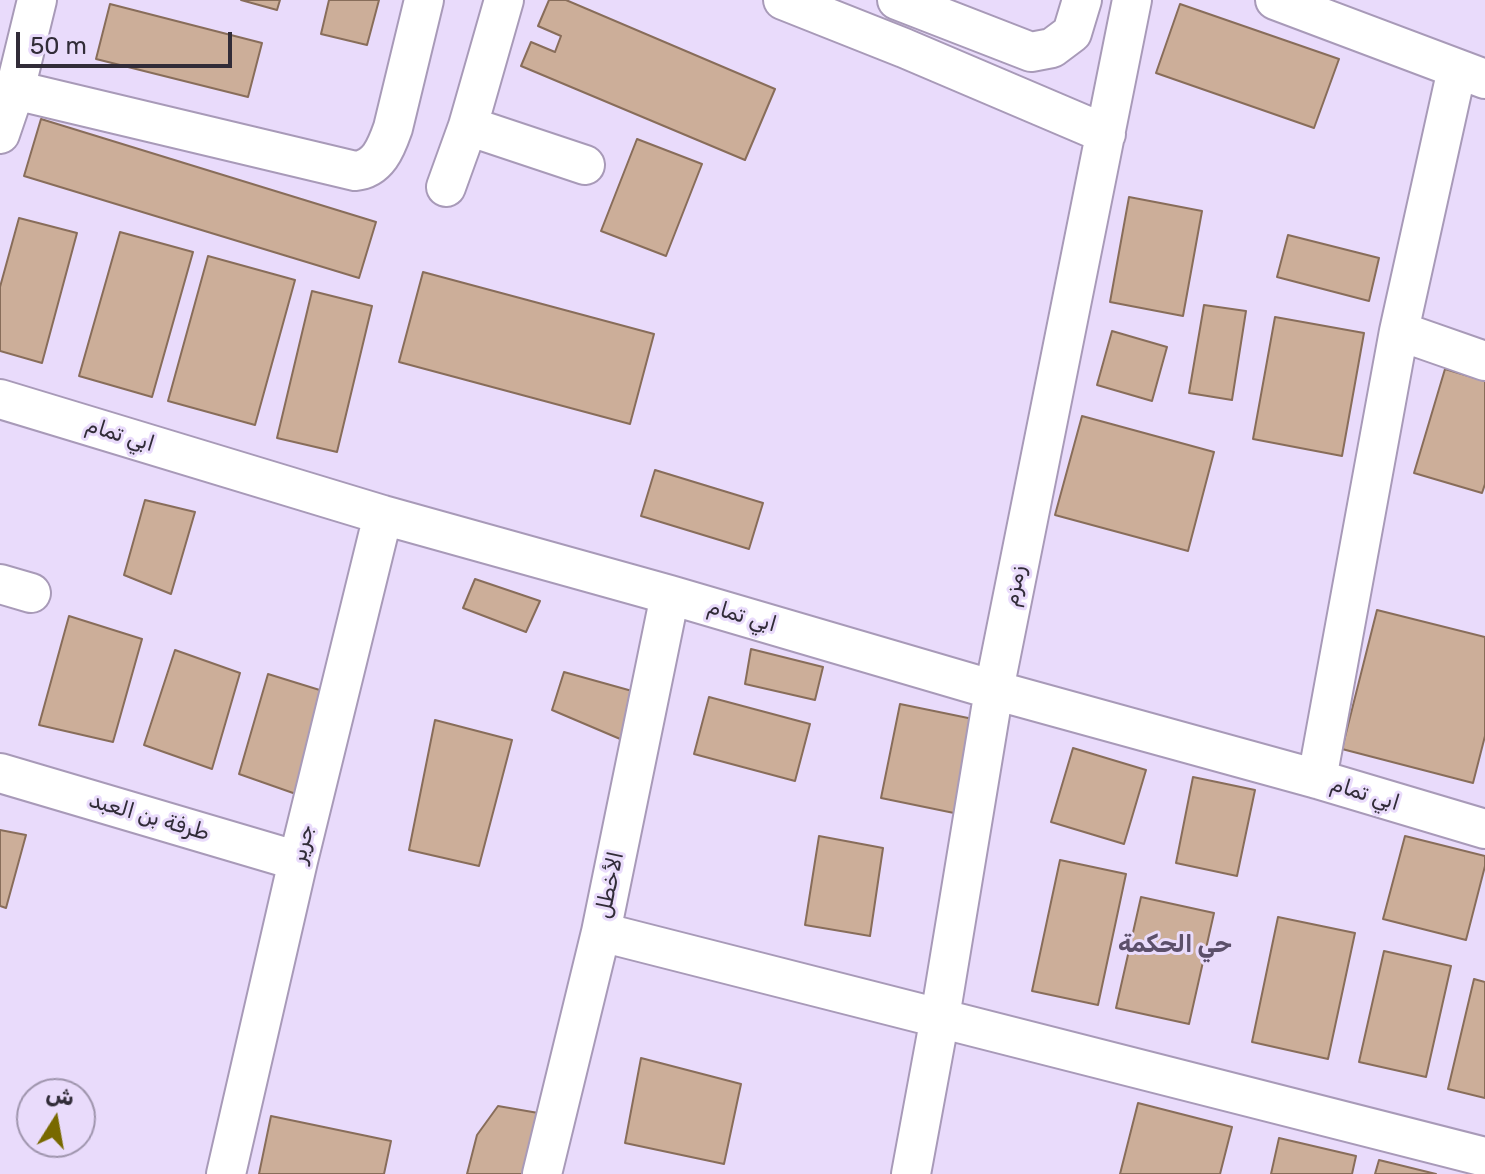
<!DOCTYPE html>
<meta charset="utf-8">
<style>
body{margin:0}
#map{position:relative;width:1485px;height:1174px;overflow:hidden;background:#e9dbfb;font-family:Rubik,Cairo,sans-serif}
canvas{display:block}
.north{position:absolute;left:16px;top:1078px;width:80px;height:80px;box-sizing:border-box;background:#e9dbfb;border:2px solid #9f95ad;border-radius:50%;rotate:11deg;font-size:22px;font-weight:700;line-height:32px;text-align:center;color:#312c38}
.north::after{content:'';display:block;margin:auto;width:28px;height:36px;background:#786900;clip-path:polygon(50% 0,100% 100%,50% 72%,0 100%)}
.scale{position:absolute;left:16px;top:32px;width:216px;height:36px;box-sizing:border-box;border:4px solid #312c38;border-top:0;padding-left:10px;font-size:24px;line-height:28px;white-space:nowrap;color:#312c38;-webkit-text-stroke:6px #e9dbfb;paint-order:stroke}
</style>
<div id="map">
<canvas width="1485" height="1174"></canvas>
<div class="north">ش</div>
<div class="scale">50 m</div>
</div>
<script>
const ctx = document.querySelector('canvas').getContext('2d');
ctx.lineJoin = 'round';
function fill(path, color) { ctx.fillStyle = color; ctx.fill(path, 'evenodd'); }
function stroke(path, color, width, dash) { ctx.strokeStyle = color; ctx.lineWidth = width; ctx.lineCap = dash ? 'butt' : 'round'; ctx.setLineDash(dash || []); ctx.stroke(path); }
function write(font, color, halo, rows, align = 'center') {
  ctx.font = font + ' Rubik,Cairo,sans-serif'; ctx.lineWidth = 6; ctx.setLineDash([]); ctx.textBaseline = 'middle'; ctx.strokeStyle = halo; ctx.fillStyle = color; for (const [text, x, y, turn = 0] of rows) {
    ctx.save(); ctx.translate(x, y); ctx.rotate((+turn || 0) * Math.PI / 180); ctx.textAlign = isNaN(turn) ? turn : align; if (halo) ctx.strokeText(text, 0, 0); ctx.fillText(text, 0, 0); ctx.restore();
  }
}
const building = new Path2D(`
 M241 0H280L277 10Z
 M329 0H379L367 45 321 34Z
 M549 0H566L775 89 745 160 521 66 531 42 555 52 561 36 538 26Z
 M110 4 262 43 248 97 96 59Z
 M1180 4 1339 59 1314 128 1156 73Z
 M41 119 376 222 359 278 24 176Z
 M637 139 702 164 666 256 601 231Z
 M1129 197 1202 211 1183 316 1110 302Z
 M19 218 77 233 42 363 0 351V287Z
 M120 232 193 252 152 397 79 376Z
 M1288 235 1379 258 1369 301 1277 277Z
 M208 256 295 280 255 425 168 401Z
 M423 272 654 334 630 424 399 362Z
 M312 291 372 306 337 452 277 438Z
 M1204 305 1246 311 1232 400 1189 393Z
 M1275 317 1364 333 1342 456 1253 439Z
 M1112 331 1167 347 1152 401 1097 385Z
 M1445 369 1485 381V484L1482 493 1414 473Z
 M1082 416 1214 452 1188 551 1055 515Z
 M655 470 763 503 749 549 641 516Z
 M145 500 195 512 171 594 124 575Z
 M475 579 540 601 526 632 463 608Z
 M1377 610 1485 637V736L1473 783 1342 749Z
 M69 616 142 639 113 742 39 725Z
 M751 649 823 667 815 700 745 684Z
 M175 650 240 673 212 769 144 745Z
 M564 672 650 696 639 747 552 710Z
 M268 674 339 696 313 800 239 774Z
 M709 697 810 724 795 781 694 754Z
 M900 704 973 719 954 813 881 798Z
 M435 720 512 740 479 866 409 850Z
 M1073 748 1146 770 1124 844 1051 822Z
 M1193 777 1255 790 1237 876 1176 863Z
 M0 830 26 835 6 908 0 906Z
 M819 836 883 848 870 936 805 925Z
 M1405 836 1485 856V866L1466 940 1383 919Z
 M1060 860 1126 874 1098 1005 1032 991Z
 M1141 897 1214 913 1189 1024 1116 1008Z
 M1278 917 1355 933 1328 1059 1252 1042Z
 M1384 951 1451 966 1426 1077 1359 1062Z
 M1474 979 1485 982V1098L1448 1089Z
 M641 1058 741 1084 724 1164 625 1143Z
 M1138 1103 1232 1127 1220 1174H1120Z
 M498 1106 544 1114 530 1174H467L477 1135Z
 M271 1116 391 1141 384 1174H259Z
 M1279 1138 1356 1156 1352 1174H1271Z
 M1379 1160 1436 1174H1375Z`);
const minor = new Path2D(`
 M783 0 904 48 1106 134
 M897 0 1031 52 1052 48 1072 33 1082 0
 M1275 0 1485 79
 M15 90 355 171C378 169 386 148 393 128L424 0
 M468 126 585 165
 M0 134 15 90 37 0
 M446 187 468 126 504 0
 M1399 331 1485 361
 M0 399 383 515 670 595 994 690 1317 779 1485 829
 M0 584 31 593
 M0 773 298 861
 M1317 779 1399 331 1457 69
 M601 932 1485 1157
 M226 1174 298 861 383 515
 M542 1174 601 932 670 595
 M911 1174 940 1017 994 690 1132 0`);
const streetNames = [
 ["ابي تمام",120,435,17],
 ["زمزم",1015,586,-79],
 ["ابي تمام",742,616,16],
 ["ابي تمام",1365,794,17],
 ["طرفة بن العبد",149,817,16],
 ["جرير",303,844,-77],
 ["الأخطل",610,885,-78]
];
const neighbourhoodNames = [
 ["حي الحكمة",1175,945]
];
fill(building, '#ccae99');
stroke(building, '#886d5a', 2);
stroke(minor, '#a89ab8', 42);
stroke(minor, '#fff', 38);
write('22px', '#312c38', '#e9dbfb', streetNames);
write('bold 24px', '#5c506a', '#e9dbfb', neighbourhoodNames);
</script>
